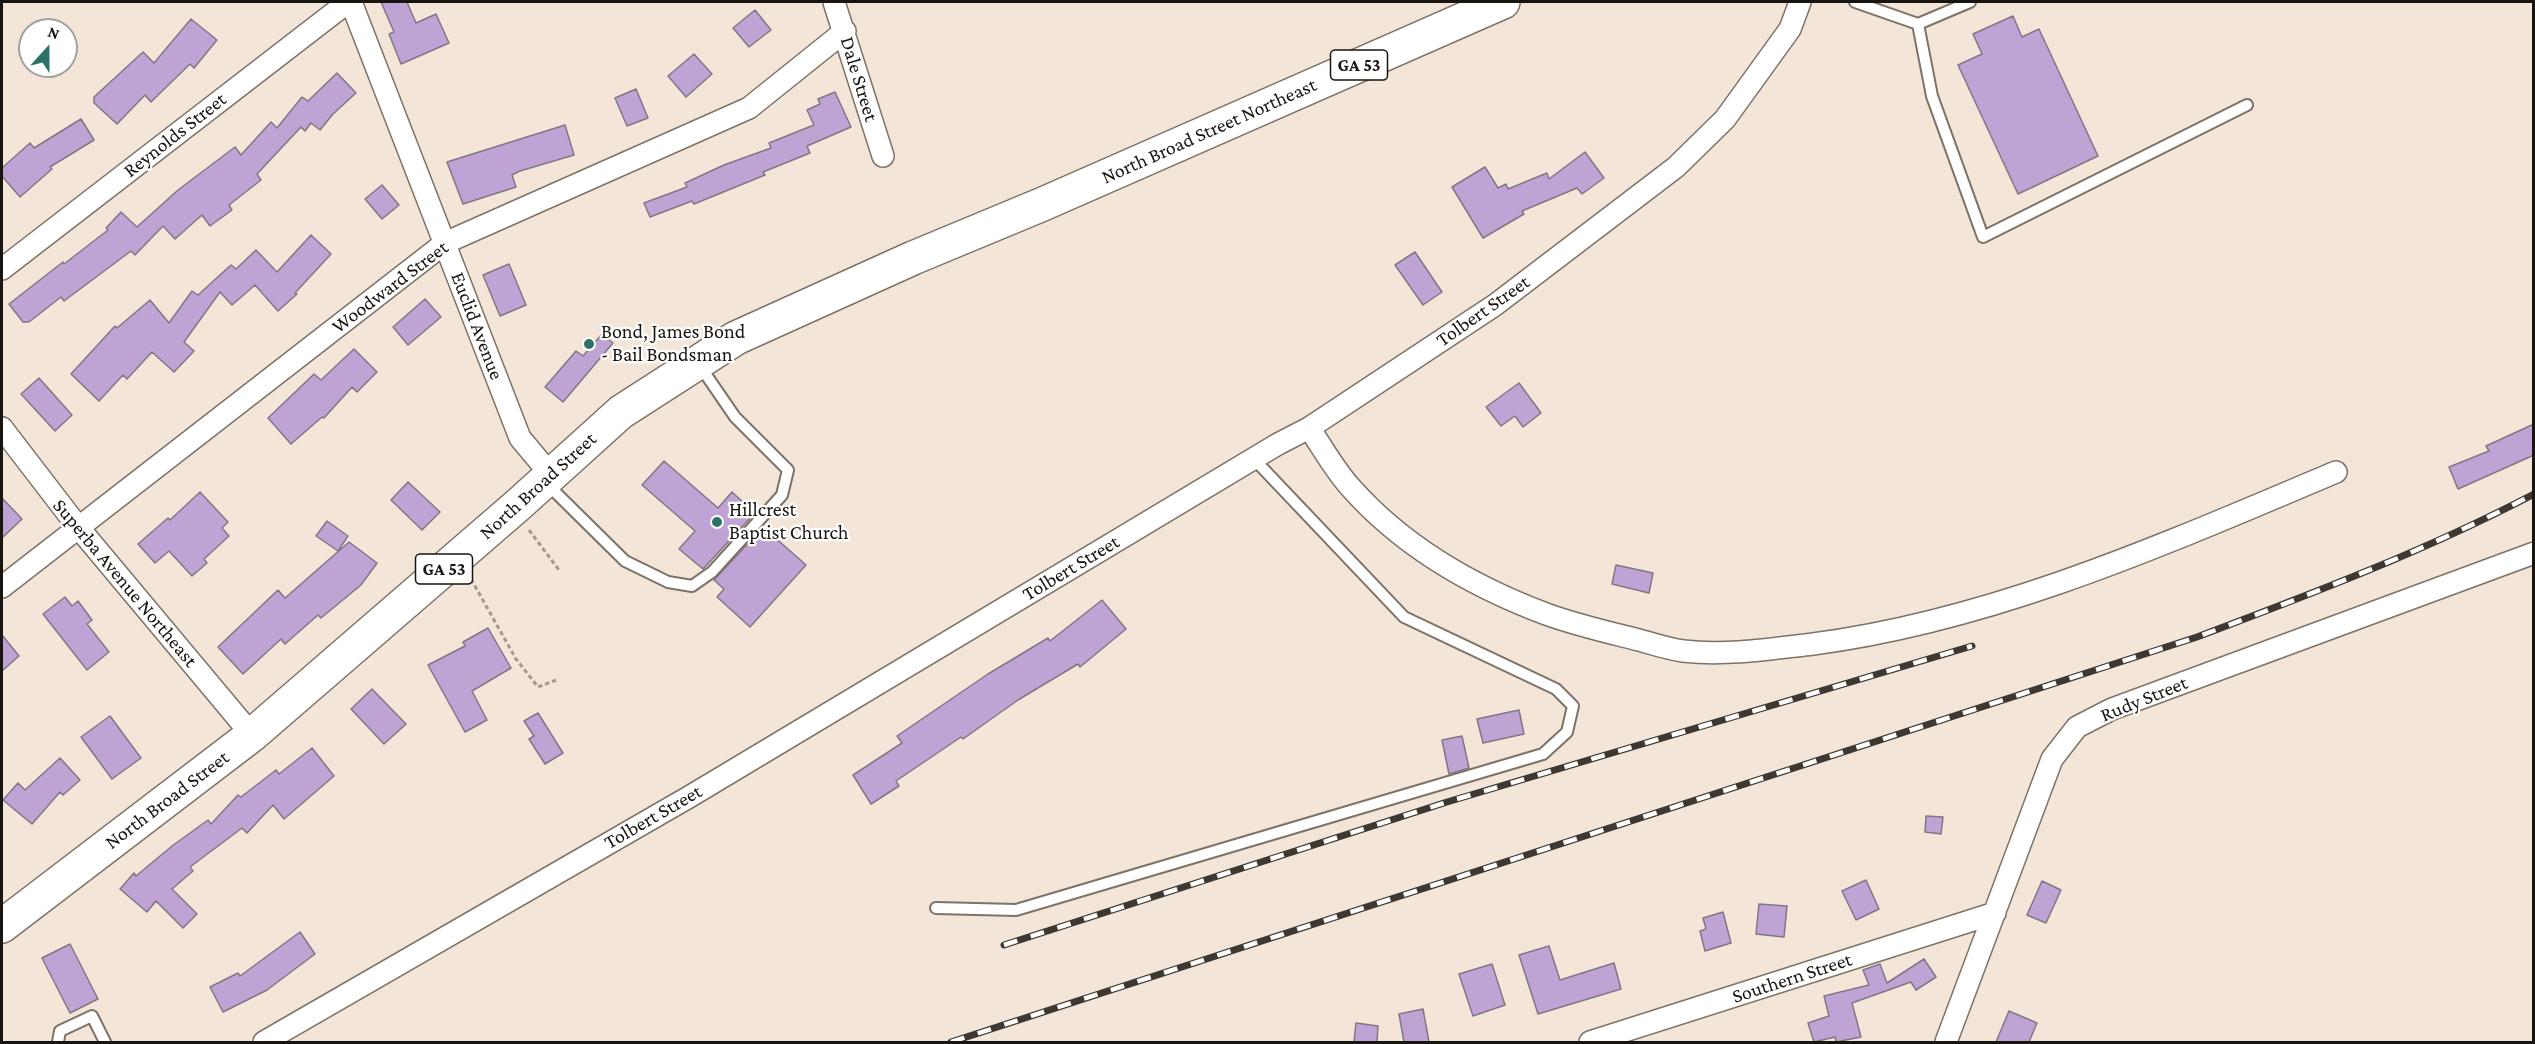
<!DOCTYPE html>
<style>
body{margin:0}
#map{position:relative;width:2535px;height:1044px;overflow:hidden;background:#f3e6d9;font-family:"Crimson Pro",serif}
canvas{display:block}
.frame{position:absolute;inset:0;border:3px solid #18140f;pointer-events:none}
.north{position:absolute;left:18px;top:18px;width:60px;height:60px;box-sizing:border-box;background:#fff;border:2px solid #a3a19f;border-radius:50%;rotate:21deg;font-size:16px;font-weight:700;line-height:24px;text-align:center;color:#18140f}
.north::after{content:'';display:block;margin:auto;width:21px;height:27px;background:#2c7268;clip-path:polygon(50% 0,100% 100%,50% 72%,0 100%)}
</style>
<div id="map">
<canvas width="2535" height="1044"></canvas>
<div class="frame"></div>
<div class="north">N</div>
</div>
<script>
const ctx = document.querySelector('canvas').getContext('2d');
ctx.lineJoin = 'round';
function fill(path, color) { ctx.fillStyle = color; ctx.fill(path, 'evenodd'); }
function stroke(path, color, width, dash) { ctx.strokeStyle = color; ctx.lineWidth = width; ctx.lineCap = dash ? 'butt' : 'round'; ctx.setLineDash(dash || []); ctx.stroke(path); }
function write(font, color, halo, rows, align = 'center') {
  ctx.font = font + ' "Crimson Pro",serif'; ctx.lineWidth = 4.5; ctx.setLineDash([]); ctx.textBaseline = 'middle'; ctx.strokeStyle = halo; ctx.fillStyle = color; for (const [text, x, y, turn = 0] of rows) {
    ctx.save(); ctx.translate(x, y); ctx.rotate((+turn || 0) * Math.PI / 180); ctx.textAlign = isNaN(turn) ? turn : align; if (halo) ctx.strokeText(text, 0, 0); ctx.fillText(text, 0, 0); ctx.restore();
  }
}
const building = new Path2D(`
 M381 2H407L416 23 436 14 449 43 401 64 389 34 394 32Z
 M755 10 771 30 749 47 733 28Z
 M2013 16 2022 37 2039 29 2098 156 2018 194 1958 65 1982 54 1973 34Z
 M191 19 217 40 194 68 190 64 151 102 145 95 117 124 94 103V97L143 52 154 63Z
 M694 54 712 74 686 97 668 76Z
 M337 73 356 93 333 114 320 130 311 123 305 131 301 127 257 174 261 180 229 205 232 210 210 226 202 215 175 239 163 226 135 255 131 251 64 301 61 297 29 322H23L9 304 63 262 64 264 108 230 106 228 121 212 137 227 178 190 235 147 241 155 271 122 277 128 302 97 308 101Z
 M636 89 648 118 627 126 615 98Z
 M835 92 851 127 807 146 810 153 763 172 765 175 694 204 692 201 650 217 644 203 687 187 685 183 724 165 771 148 769 143 814 125 807 110 820 104 818 99Z
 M81 119 94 140 50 167 52 169 20 197 2 176V168L30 143 34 148Z
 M565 125 574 155 520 171 512 175 516 187 463 204 447 162Z
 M1585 152 1604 178 1582 194 1577 188 1522 211 1524 214 1483 238 1452 187 1485 167 1498 188 1506 184 1508 189 1547 173 1549 179Z
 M382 185 399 205 382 219 365 199Z
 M311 235 331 254 295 293 297 294 278 311 255 285 232 305 220 292 184 342 194 351 174 372 152 352 127 379 123 375 99 401 71 374 115 326 117 328 150 300 169 323 192 291 198 295 231 265 236 269 256 250 277 272Z
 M1415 252 1442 292 1423 305 1395 265Z
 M509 264 526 305 500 316 483 275Z
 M425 299 441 317 408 345 393 327Z
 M602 334 613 343 563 402 545 387 576 351 583 356Z
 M354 349 377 372 357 392 352 387 324 418 322 417 291 444 268 418 314 374 321 380Z
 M39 378 72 415 55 431 21 394Z
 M1519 383 1541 413 1523 427 1515 416 1501 426 1486 407Z
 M2534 424V455L2458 489 2449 467 2489 451 2486 446Z
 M664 461 718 508 732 492 755 513 703 569 679 549 695 531 642 485Z
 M408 482 440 512 422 530 391 500Z
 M200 492 228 522 222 528 229 536 204 559 207 563 192 576 169 551 155 563 138 544 168 518 170 520Z
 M2 498 22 519 2 538Z
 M327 521 348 536 338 551 316 536Z
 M763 527 806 565 750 627 717 597 724 589 714 580Z
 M349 542 377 563 361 585 321 618 318 615 285 644 281 639 243 674 218 647 278 590 285 598Z
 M1616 565 1653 573 1649 593 1612 584Z
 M65 597 72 606 78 601 92 620 87 624 109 652 87 670 43 614Z
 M1102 600 1126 629 1080 667 1078 664 1018 700 963 739 961 737 896 781 899 786 871 804 853 775 902 743 897 736 988 674 1048 638 1050 641Z
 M488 628 511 668 472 691 487 720 465 732 428 665 465 646 463 642Z
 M2 635 19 656 2 671Z
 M372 689 406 724 384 744 351 709Z
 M1519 710 1524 734 1483 743 1477 719Z
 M538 713 563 753 545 764 529 739 534 736 524 721Z
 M110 716 141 758 112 779 81 737Z
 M1462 736 1469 768 1449 774 1442 740Z
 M312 748 334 776 284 819 273 805 247 833 242 828 190 867 193 871 172 889 197 914 183 928 156 901 147 912 120 889 134 873 136 876 172 846 208 820 211 824 238 795 241 797 276 770 279 774Z
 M60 758 80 780 63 795 60 792 32 824 3 800 18 783 25 790Z
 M1926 816 1943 817 1941 834 1925 832Z
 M1866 880 1879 909 1856 920 1842 891Z
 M2042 881 2061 890 2046 923 2027 915Z
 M1759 904 1787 906 1784 937 1756 934Z
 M1723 912 1731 943 1705 951 1700 931 1706 929 1703 918Z
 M300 932 315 954 267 990 223 1012 210 987 238 973 240 976Z
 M70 944 98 999 70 1013 42 958Z
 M1549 946 1560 980 1614 963 1621 989 1538 1014 1519 955Z
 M1924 959 1936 977 1916 990 1911 982 1852 1003 1861 1037 1836 1042 1835 1037 1814 1042 1808 1023 1829 1016 1824 996 1869 985 1863 970 1880 964 1887 983Z
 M1492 964 1505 1005 1473 1016 1459 974Z
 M1423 1009 1429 1042H1404L1399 1014Z
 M2009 1011 2037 1023 2029 1042H1996Z
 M1356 1023 1378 1026 1377 1042H1354Z`);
const path = new Path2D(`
 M529 530 559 570
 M471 579 516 659 538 687 556 680`);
const service = new Path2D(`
 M1855 2 1918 24 1970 2
 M1918 24 1932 96 1983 237 2247 105
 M547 484 625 561 668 582 692 586 712 572 782 495 788 470 735 417 700 366
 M936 908 1016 910 1543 754 1567 732 1573 706 1556 689 1404 617 1253 458
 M58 1042 60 1031 92 1016 105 1042`);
const minor = new Path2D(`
 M351 2 520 438 551 475
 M834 2 883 156
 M2 269 348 2
 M2 428 78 527 252 735
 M1309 428C1323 448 1335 471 1352 489 1403 546 1474 587 1546 614 1576 625 1607 632 1639 640 1653 644 1668 649 1683 651 1726 656 1770 649 1813 644 1996 620 2167 543 2336 472
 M2 587 445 243 749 108 845 31
 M264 1042 689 797 1278 444 1309 428 1495 305 1676 167 1725 119 1790 29 1800 2
 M1590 1042 1995 913
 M1946 1042 2052 759 2077 727 2112 709 2534 553`);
const primary = new Path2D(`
 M2 926 252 735 518 505 621 412 736 338 913 258 1043 204 1503 2`);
const rail = new Path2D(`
 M1004 945 1447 802 1972 646
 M951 1042 2197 637C2311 594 2425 551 2534 494`);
const markers = [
 [589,344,6,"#2c7268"],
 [717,522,6,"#2c7268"]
];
const shields = [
 [1359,65,57],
 [444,569,57]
];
const shieldNames = [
 ["GA 53",1359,65],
 ["GA 53",444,569]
];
const streetNames = [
 ["Dale Street",859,79,73],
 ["North Broad Street Northeast",1209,131,-24],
 ["Reynolds Street",175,135,-38],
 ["Woodward Street",390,287,-37],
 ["Tolbert Street",1483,311,-35],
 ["Euclid Avenue",477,326,69],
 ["North Broad Street",538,486,-42],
 ["Tolbert Street",1071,568,-31],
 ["Superba Avenue Northeast",125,583,50],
 ["Rudy Street",2144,699,-22],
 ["North Broad Street",167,800,-37],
 ["Tolbert Street",653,817,-30],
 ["Southern Street",1792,978,-18]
];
const poiNames = [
 ["Bond, James Bond",601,332],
 ["- Bail Bondsman",601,355],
 ["Hillcrest",729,510],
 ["Baptist Church",729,533]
];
fill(building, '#bfa3d4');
stroke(building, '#7f7785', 1.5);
stroke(service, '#7e7267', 14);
stroke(minor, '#7e7267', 24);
stroke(primary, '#7e7267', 36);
stroke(path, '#a3998f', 3, [4.5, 3]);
stroke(service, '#fff', 10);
stroke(minor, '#fff', 21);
stroke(primary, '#fff', 33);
stroke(rail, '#3d3831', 7);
stroke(rail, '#fff', 4.5, [14]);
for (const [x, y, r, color] of markers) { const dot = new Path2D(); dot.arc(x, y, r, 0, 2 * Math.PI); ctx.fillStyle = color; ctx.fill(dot); stroke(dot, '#fff', 2); }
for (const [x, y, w] of shields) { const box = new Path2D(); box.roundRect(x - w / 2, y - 15, w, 30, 4.5); ctx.fillStyle = '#fff'; ctx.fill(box); stroke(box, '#18140f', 1.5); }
write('bold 18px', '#18140f', null, shieldNames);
write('20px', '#18140f', '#fff', streetNames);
write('20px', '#18140f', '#fff', poiNames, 'left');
</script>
